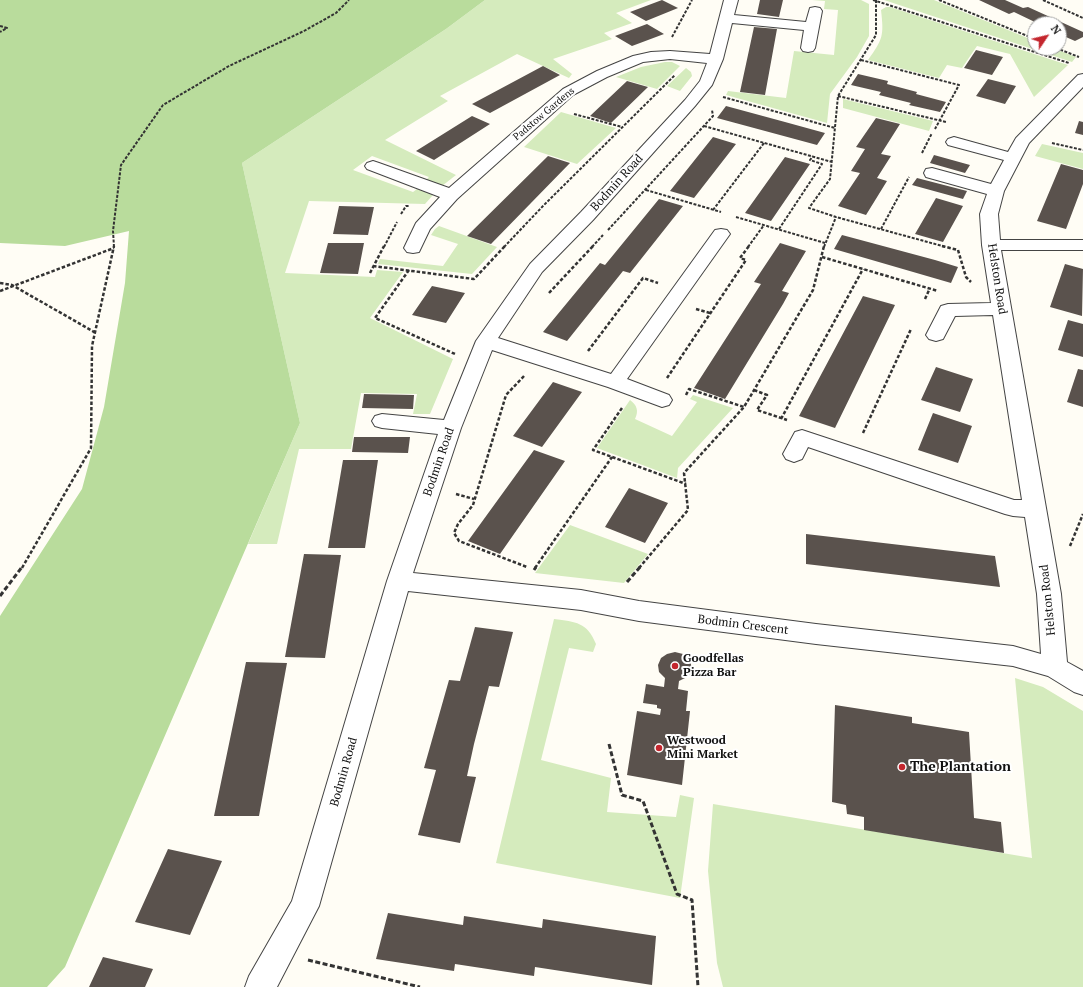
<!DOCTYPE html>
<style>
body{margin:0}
#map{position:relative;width:1083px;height:987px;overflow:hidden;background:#fffdf5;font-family:"PT Serif",serif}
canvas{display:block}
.north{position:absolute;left:1027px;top:16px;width:40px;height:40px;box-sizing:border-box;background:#fff;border:1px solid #a0a0a0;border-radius:50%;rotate:55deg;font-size:11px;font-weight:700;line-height:16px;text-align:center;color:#111}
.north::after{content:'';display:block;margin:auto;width:14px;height:18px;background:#c4262e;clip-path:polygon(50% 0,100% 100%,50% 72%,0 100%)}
</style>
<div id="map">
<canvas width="1083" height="987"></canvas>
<div class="north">N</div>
</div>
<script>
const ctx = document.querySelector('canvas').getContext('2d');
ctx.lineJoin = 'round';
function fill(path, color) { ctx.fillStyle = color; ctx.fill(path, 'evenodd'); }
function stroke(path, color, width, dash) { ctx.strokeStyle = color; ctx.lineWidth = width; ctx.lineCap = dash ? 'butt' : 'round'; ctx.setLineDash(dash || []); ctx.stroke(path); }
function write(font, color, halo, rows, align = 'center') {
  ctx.font = font + ' "PT Serif",serif'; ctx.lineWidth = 4; ctx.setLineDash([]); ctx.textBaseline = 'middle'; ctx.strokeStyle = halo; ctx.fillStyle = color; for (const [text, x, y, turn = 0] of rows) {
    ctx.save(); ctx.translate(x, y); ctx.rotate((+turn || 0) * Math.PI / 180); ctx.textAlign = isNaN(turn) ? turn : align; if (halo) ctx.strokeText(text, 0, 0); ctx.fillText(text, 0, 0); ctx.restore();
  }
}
const green = new Path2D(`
 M485 0H651L616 13 632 23 604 33 612 39 553 59 572 74 569 78 517 54 440 96 448 101 385 140 456 175 442 186 426 180 429 177 372 156 353 170 413 192 417 189 433 195 425 204 309 201 285 273 375 277 377 270 403 272 370 318 453 359 430 414H413L417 394 361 393 351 449H299L277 544H248L300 423 242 163 446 29Z
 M812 0H861L869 4V36L857 57 830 94 827 123 726 95 728 91 786 98 794 51 834 55 838 10 824 9 825 1Z
 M884 0H934L1035 41V48H1053L1076 57 1072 62Z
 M886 7H890L1068 65 1034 97 1010 54 977 46 962 68 947 65 939 78 868 60C883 39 884 36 881 10Z
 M665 62H672L680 66 657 89 616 77 641 67Z
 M686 68 691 72 692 76 680 91 667 86Z
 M843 99 933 121 929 131 843 108Z
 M561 112 616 128 577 164 524 147Z
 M1042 144 1083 153V169L1035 156Z
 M439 226 497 247 472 274 378 264 380 259 443 266 458 244 431 235 435 229Z
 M693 395 733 408 678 468 677 478 597 448 630 400C637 405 639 411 635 419L672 436 697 402 690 399Z
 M570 525 648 554 624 583 535 573Z
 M554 619C576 622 587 622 596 644L593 652 569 648 541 760 611 778 607 812 676 817 680 795 694 798 680 898 496 863Z
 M1015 678 1043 687 1083 711V987H723L717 963 708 871 713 804 1032 858Z`);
const forest = new Path2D(`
 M0 0H485L446 29 242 163 300 423 65 967 47 987H0V616L82 489 104 407 125 283 129 231 65 246 0 243Z`);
const building = new Path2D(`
 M662 0 678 8 646 21 630 12Z
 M760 0H783L779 17 757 14Z
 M979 0H1005L1023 8 1028 7 1083 32V37L1075 41 1059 34V24H1039L1014 12 1009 14Z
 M647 24 664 34 632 46 615 36Z
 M754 27 777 29 765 95 740 92Z
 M976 50 1003 57 992 75 964 68Z
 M543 66 560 75 490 113 472 104Z
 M858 74 888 81 887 84 917 92 916 94 946 102 940 112 909 105 911 103 879 95 881 92 851 85Z
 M988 79 1016 86 1005 104 976 96Z
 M627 81 648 87 611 123 590 116Z
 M726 106 785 122 825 133 817 145 717 118Z
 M472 116 490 124 434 160 416 151Z
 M876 118 900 124 881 154 891 156 877 178 887 181 866 215 838 206 860 173 851 171 865 149 856 147Z
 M1079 121 1083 122V135L1075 133Z
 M713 137 736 144 694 198 670 191Z
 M934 155 970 165 965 173 930 163Z
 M548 156 570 163 491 244 467 236Z
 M785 157 810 164 771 221 745 213Z
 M1061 164 1083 170V184L1066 229 1037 221Z
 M917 178 967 191 963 199 912 185Z
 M936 198 963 206 943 242 915 234Z
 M659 199 683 206 630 273 623 271 567 341 543 332 600 263 605 265Z
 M339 206 374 207 368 235 333 234Z
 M842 235 935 260 958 267 951 283 834 249Z
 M328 243H364L358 274 320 273Z
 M780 243 806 251 782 291 789 293 783 304 725 399 694 388 761 284 754 282Z
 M1065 264 1083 269 1082 316 1050 307Z
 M432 286 465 293 446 323 412 315Z
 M863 296 895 305 835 428 799 416Z
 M1068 320 1083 324V357L1058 350Z
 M936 367 973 379 960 412 921 400Z
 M1078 369 1083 370V407L1067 402Z
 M553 382 582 392 542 447 513 436Z
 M364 394 414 395 413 409 362 408Z
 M933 413 972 426 958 463 918 450Z
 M354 437H410L408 453 352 452Z
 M534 450 565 461 500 554 468 541Z
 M343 460H378L365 548H328Z
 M629 488 668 503 645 543 605 527Z
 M806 534 995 556 1000 587 806 564Z
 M304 554 341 555 325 658 285 657Z
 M475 627 513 632 499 687 489 686 474 744 467 776 476 777 460 843 418 835 436 770 424 768 449 680 460 681Z
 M675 652 683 654 690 660 692 669 689 676 679 681 678 689 688 691 686 711H690L682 785 627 775 637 711 660 715 661 709 657 708V705L643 703 646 684 664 687 665 678 659 672 658 665 661 658 667 654Z
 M246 662 287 663 259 816H214Z
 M835 705 912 717V723L969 732 974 818 1001 822 1004 853 864 830V817L847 814 846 805 832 802Z
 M168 849 222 861 190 935 135 922Z
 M388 913 463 925 464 916 542 928 543 919 656 936 652 985 535 967 534 976 455 964 454 971 376 959Z
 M103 957 153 969 145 987H89Z`);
const pathFar2 = new Path2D(`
 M873 0 1069 63
 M876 0V35L838 96 830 179 809 208 836 217 946 247
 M939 0 1035 39
 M1043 0 1083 18
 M0 26 7 28 0 32
 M672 37 692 0
 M1056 48 1079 57
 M861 60 959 85 935 129
 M838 96 946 122
 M723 97 835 128
 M574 114 622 127
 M704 126 832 162
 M1052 143 1083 150
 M922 153 932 133
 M646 190 721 212
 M713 210 764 143
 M401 214 406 206H409
 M736 217 825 243
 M779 229 822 164 810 160 813 156
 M881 229 909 177
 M608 230 713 116 712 110
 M114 247 113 231 121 165 163 105 229 66 304 31 336 13 349 0
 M384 247 397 222
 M504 247 543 206 675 75
 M592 247 603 235
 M748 247 764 225
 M824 247 836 217`);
const pathFar1 = new Path2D(`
 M942 246 958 250 966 277 971 282
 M822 257 938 291
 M373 266 474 279 505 246
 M409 270 375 318 455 354
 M370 273 384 246
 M0 283 12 285 96 333
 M0 291 114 248
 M549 293 593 246
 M925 299 930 288
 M696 309 710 313
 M588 351 643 278 658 283
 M524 376 506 395 473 505 458 524 454 533 459 541 527 567
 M667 378 746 260 740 258 749 246
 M754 390 767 395 757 410 787 420
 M686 395 689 389 744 407
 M622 408 593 450 686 484
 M781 419 863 269
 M863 433 911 329
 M456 494 474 499
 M1070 546 1083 514
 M22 568 91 448 92 346 114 246
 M535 568 612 457
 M639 568 688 510 684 473 744 407 813 290 824 246`);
const path = new Path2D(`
 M534 570 536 567
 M627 582 640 567
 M0 596 22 567
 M609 744 622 795 643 801 677 894 692 900 698 987
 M308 960 420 987`);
const minor = new Path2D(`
 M724 0H738L734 15 806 22 810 8 815 7 820 8 822 11 815 48 813 51 808 52 803 51 801 48 804 30 732 23 723 59 712 85 695 106 593 220 542 272 498 338 611 374 715 230 721 229 727 230 730 234 627 379 669 395 672 400 669 405 662 407 608 387 492 350 461 428 413 573 581 590 639 601 816 624 1013 646 1041 654 1037 594 1025 517 1013 516 1005 514 808 447 802 459 794 462 786 459 783 454 795 432 802 430 1014 500H1022L993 315 955 316 943 339 936 341 929 339 926 335 941 306 948 304 991 303 982 245 980 214 987 194 926 177 924 173 926 169 932 168 991 184 1004 160 948 145 946 142 948 139 954 137 1008 152 1016 138 1078 75 1083 74V87L1029 143 1004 191 998 214 1000 240H1083V250H1001L1061 594 1067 662 1083 671V695L1074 692 1048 676 1013 666 816 644 639 621 581 610 408 591 319 906 277 987H245L249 976 292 901 387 581 438 434 382 428 375 426 372 421 375 416 382 414 444 420 476 341 530 264 581 212 685 100 700 81 707 63 670 59 643 62 607 77 573 95 457 199 430 229 419 252 413 253 407 252 404 248 416 223 440 197 367 169 365 166 367 163 373 161 379 163 449 188 563 89 597 71 633 56 651 52 670 51 710 54Z`);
const markers = [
 [675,666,4,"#c4262e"],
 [659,748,4,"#c4262e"],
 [902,767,4,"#c4262e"]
];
const farStreetnames = [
 ["Padstow Gardens",544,114,-40]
];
const streetNames = [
 ["Bodmin Road",617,183,-48],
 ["Helston Road",997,279,81],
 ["Bodmin Road",439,462,-71],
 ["Helston Road",1048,600,-96],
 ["Bodmin Crescent",743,625,7],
 ["Bodmin Road",344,772,-74]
];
const poiNames = [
 ["Goodfellas",683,659],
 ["Pizza Bar",683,673],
 ["Westwood",667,741],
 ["Mini Market",667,755]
];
const nearPoinames = [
 ["The Plantation",910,767]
];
fill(green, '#d5ebbd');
fill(forest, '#b9dc9c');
fill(building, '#5a524d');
stroke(minor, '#444', 2);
stroke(pathFar2, '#333', 2, [3, 1.5]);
stroke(pathFar1, '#333', 2.5, [3.5, 2]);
stroke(path, '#333', 3, [5, 2.5]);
fill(minor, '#fff');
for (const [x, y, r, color] of markers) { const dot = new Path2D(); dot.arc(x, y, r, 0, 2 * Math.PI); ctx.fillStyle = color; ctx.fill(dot); stroke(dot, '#fff', 1.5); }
write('10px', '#111', '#fff', farStreetnames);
write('12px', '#111', '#fff', streetNames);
write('bold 12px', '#111', '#fff', poiNames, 'left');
write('bold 14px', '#111', '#fff', nearPoinames, 'left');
</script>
